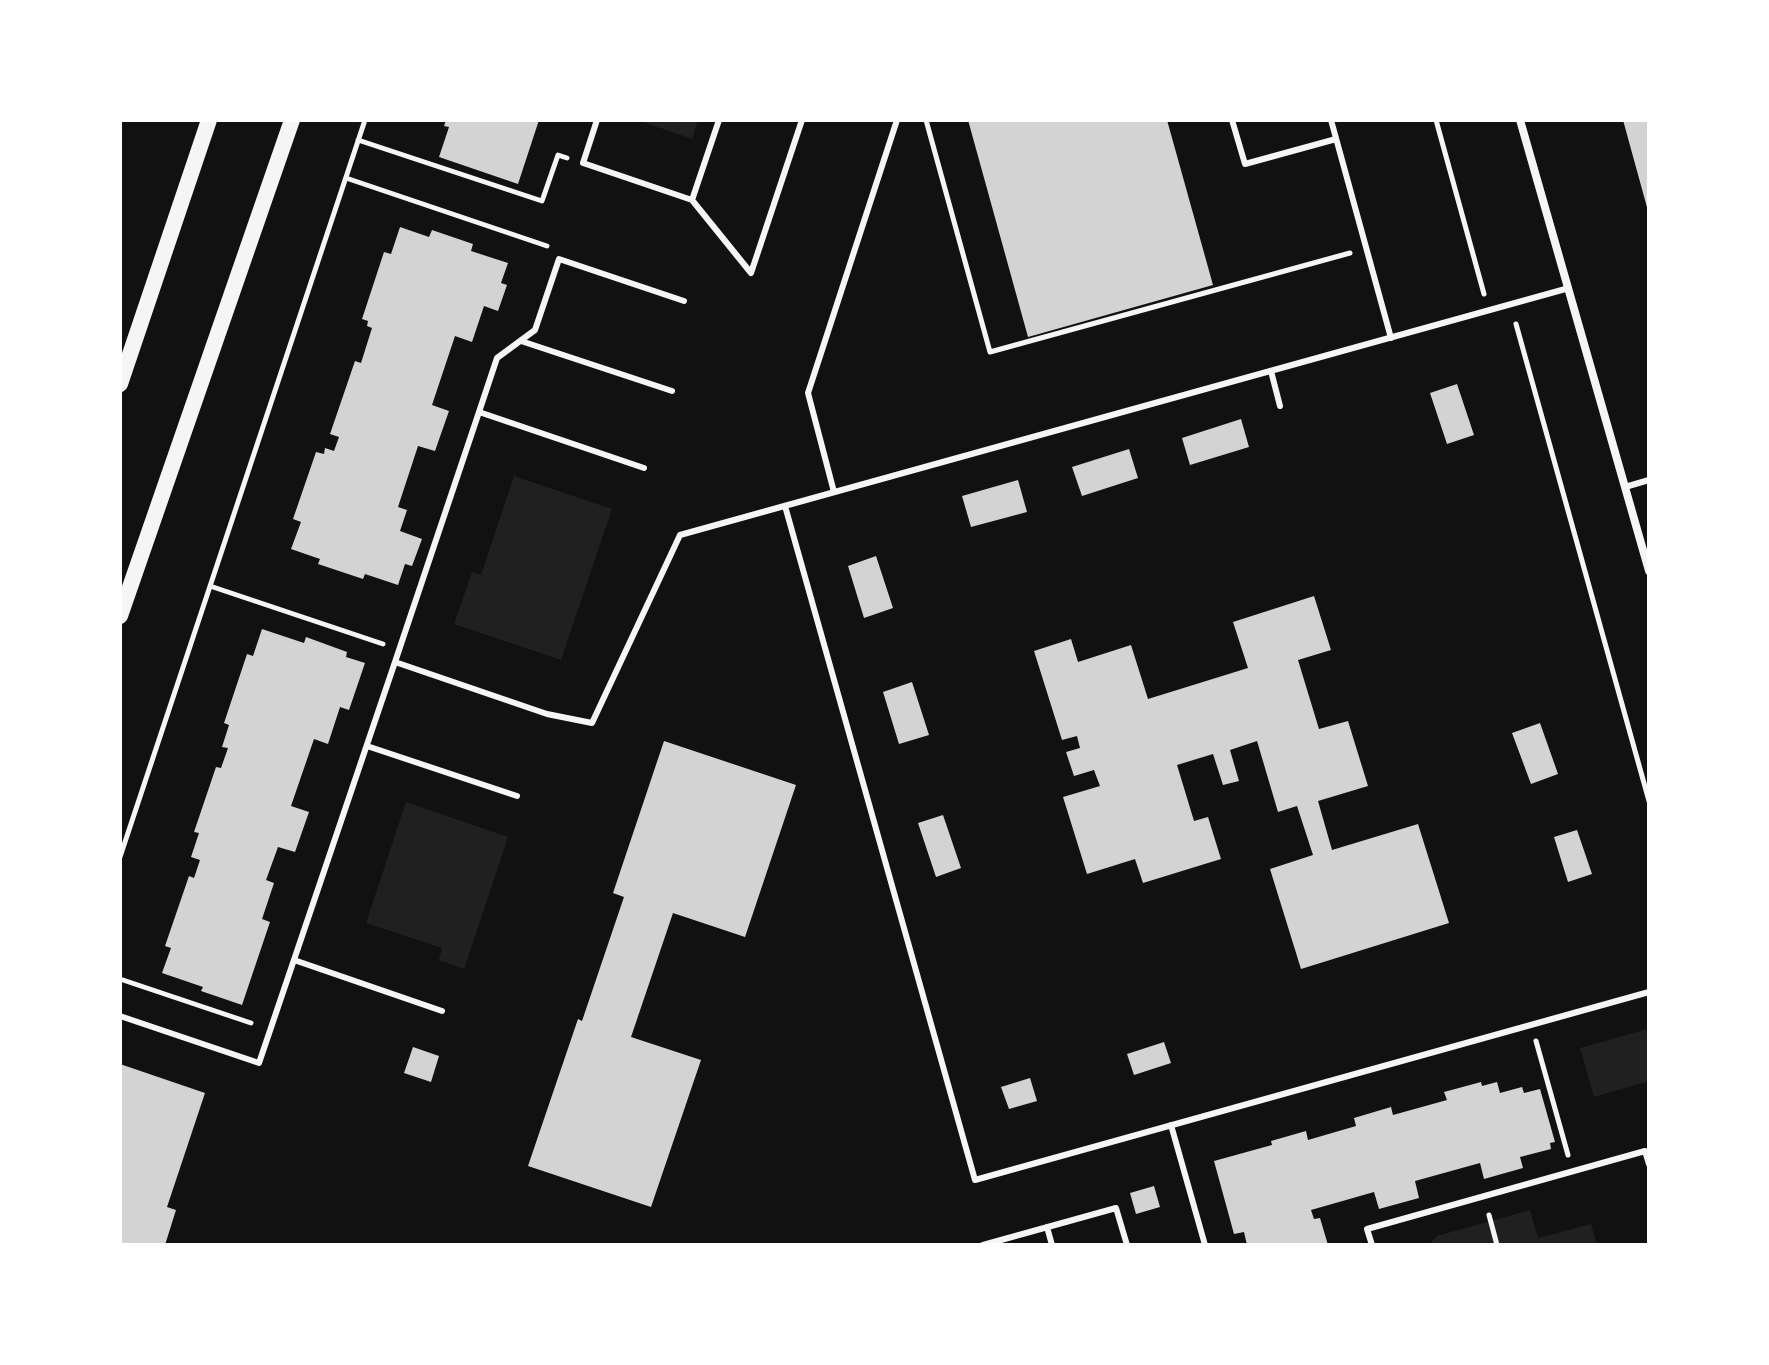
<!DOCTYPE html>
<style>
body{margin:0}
#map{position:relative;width:1769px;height:1365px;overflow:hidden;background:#111;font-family:"Fira Sans Condensed",sans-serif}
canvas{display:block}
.frame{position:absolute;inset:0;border:122px solid #fff;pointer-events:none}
</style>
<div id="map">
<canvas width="1769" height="1365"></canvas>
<div class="frame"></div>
</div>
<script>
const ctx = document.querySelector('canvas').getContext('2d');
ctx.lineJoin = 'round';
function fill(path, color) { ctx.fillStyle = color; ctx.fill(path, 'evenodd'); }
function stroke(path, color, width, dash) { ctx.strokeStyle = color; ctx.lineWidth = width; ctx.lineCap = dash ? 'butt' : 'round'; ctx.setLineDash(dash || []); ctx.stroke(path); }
const green = new Path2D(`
 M638 120H698L692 139Z
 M514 476 612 509 561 660 454 624 472 572 481 575Z
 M406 802 508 837 464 969 439 960 442 948 366 923Z
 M1648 1029 1649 1081 1594 1097 1580 1048Z
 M1530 1210 1538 1238 1591 1224 1597 1245H1429L1437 1236Z`);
const building = new Path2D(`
 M446 120H539L518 184 439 157 449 127 444 126Z
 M968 120H1167L1213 285 1028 337Z
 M1623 120H1649V211H1648Z
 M400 227 429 237 432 230 473 244 471 251 508 263 501 283 507 285 498 311 484 306 472 342 455 336 432 405 449 411 435 451 418 446 398 507 407 510 400 531 422 539 412 566 405 564 398 585 365 574 363 579 318 564 320 559 291 549 301 522 293 519 316 452 324 454 325 448 334 451 339 437 330 434 355 361 361 363 372 328 367 326 368 321 362 319 384 252 391 254Z
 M1457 384 1474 435 1447 444 1430 393Z
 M1241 419 1249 447 1190 465 1182 438Z
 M1129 449 1138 478 1082 496 1072 467Z
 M1018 480 1027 512 971 527 962 496Z
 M876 556 893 608 864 618 848 566Z
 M1314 596 1331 650 1298 660 1319 729 1348 721 1368 786 1318 801 1332 850 1418 824 1449 923 1301 969 1270 869 1313 855 1297 806 1278 812 1257 741 1230 750 1239 781 1223 785 1213 754 1177 765 1194 821 1208 817 1221 859 1143 883 1135 859 1087 874 1063 797 1100 786 1094 770 1074 776 1066 752 1080 748 1077 736 1062 740 1034 651 1071 639 1078 662 1131 645 1148 699 1248 668 1233 622Z
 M262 629 304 643 306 637 347 652 346 657 365 663 349 710 340 707 328 744 314 739 291 806 309 812 295 852 278 847 266 880 274 883 262 919 270 922 242 1005 201 991 203 987 162 973 171 948 165 946 189 876 194 878 200 860 191 857 199 833 194 832 216 767 221 768 228 748 222 747 229 725 224 723 247 654 253 656Z
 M912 682 929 735 899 744 883 692Z
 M1540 723 1558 774 1531 784 1512 733Z
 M664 741 796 785 745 937 673 913 631 1037 701 1060 651 1207 528 1166 578 1019 582 1021 624 897 613 893Z
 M943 815 961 868 936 877 918 823Z
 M1577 830 1592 874 1568 882 1554 837Z
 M1164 1042 1171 1063 1134 1075 1127 1054Z
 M413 1047 439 1056 431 1082 404 1073Z
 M120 1064 205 1093 167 1207 176 1210 165 1245H120Z
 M1030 1078 1037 1101 1009 1109 1001 1087Z
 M1481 1082 1482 1086 1497 1082 1500 1093 1522 1087 1524 1093 1540 1089 1555 1142 1550 1143 1551 1149 1520 1157 1523 1168 1484 1179 1480 1163 1415 1181 1419 1198 1379 1209 1374 1192 1311 1210 1314 1219 1320 1218 1328 1245H1247L1244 1232 1234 1234 1214 1161 1272 1145 1271 1141 1306 1131 1308 1140 1356 1126 1354 1118 1391 1107 1393 1115 1447 1100 1444 1092Z
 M1154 1186 1160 1207 1136 1214 1130 1193Z`);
const path = new Path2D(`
 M926 120 990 352 1350 253
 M1436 120 1484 294
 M358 140 542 201 558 155 567 158
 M346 178 547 246
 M1516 324 1649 801
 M210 586 383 644
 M120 857 365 120
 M120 979 251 1023
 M1536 1041 1568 1155
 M1489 1215 1497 1245`);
const service = new Path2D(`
 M597 120 583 163 692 200 719 120
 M1232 120 1245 164 1336 139
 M1331 120 1391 338
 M692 200 751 273
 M751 273 802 120
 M521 341 672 391
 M1271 371 1280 406
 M479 412 497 358 535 330 559 259 684 301
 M1625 487 1649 480
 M834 492 808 393 897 120
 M785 506 975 1180 1649 992
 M395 662 479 412 644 468
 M367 746 517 796
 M294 960 442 1011
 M120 1016 259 1063 395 662 547 714 592 723 680 535 1569 288
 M1171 1125 1205 1245
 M1047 1227 1052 1245
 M983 1245 1116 1208 1127 1245
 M1372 1245 1367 1229 1645 1151 1649 1164`);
const minor = new Path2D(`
 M1520 120 1649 571`);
const secondary = new Path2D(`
 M120 384 209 120
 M120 616 292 120`);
fill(green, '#202020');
fill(building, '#d3d3d3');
stroke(path, '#f5f5f5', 5);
stroke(service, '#f5f5f5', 6);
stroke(minor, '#f5f5f5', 8);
stroke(secondary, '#f5f5f5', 16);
</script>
